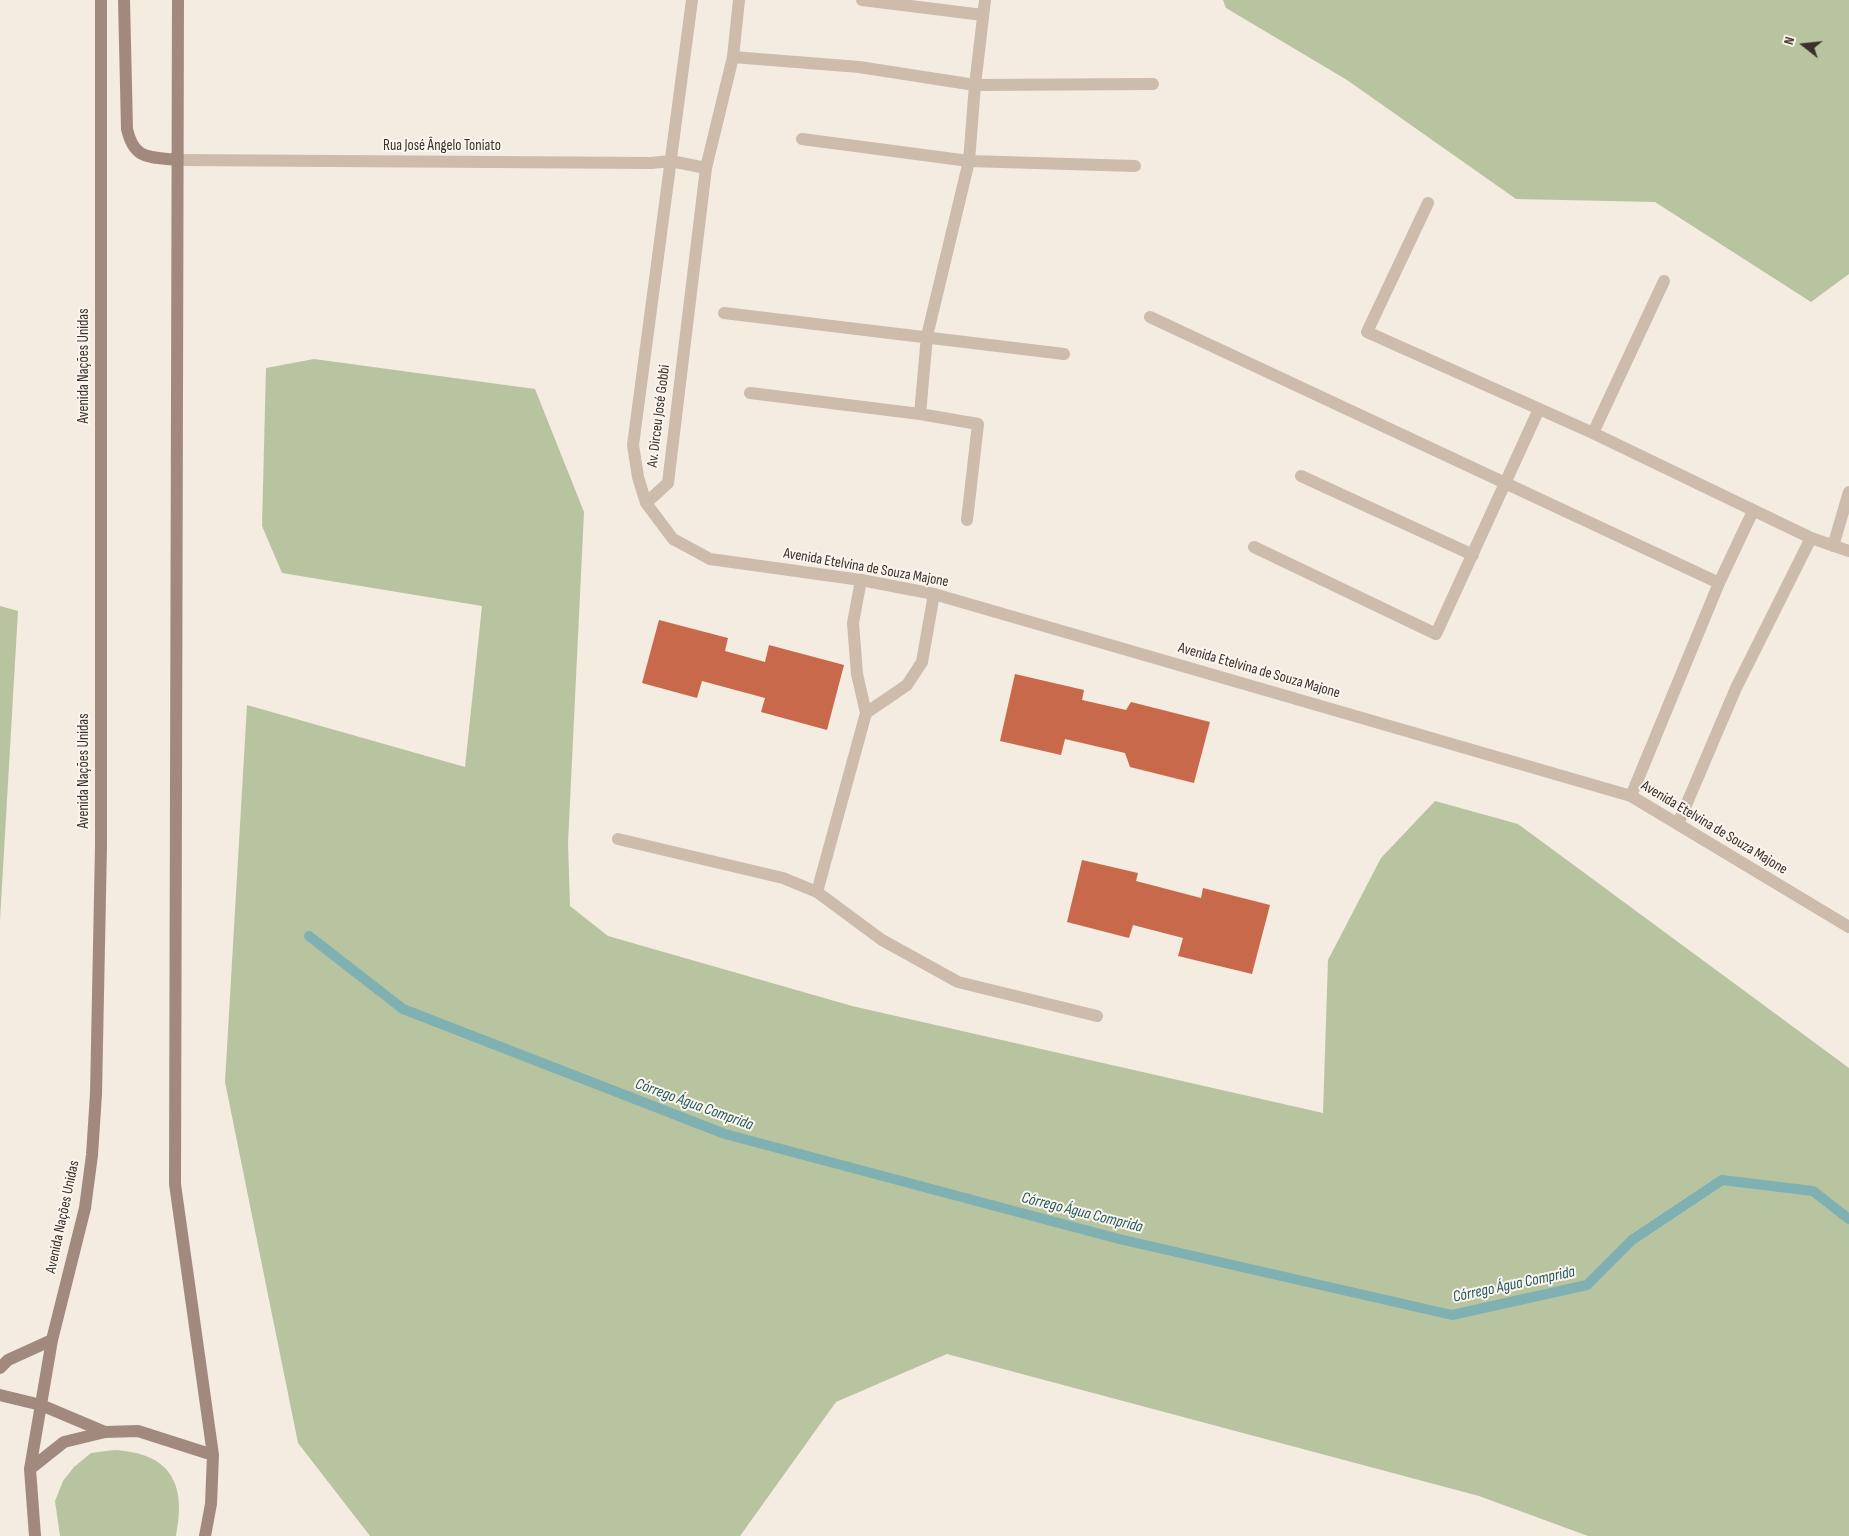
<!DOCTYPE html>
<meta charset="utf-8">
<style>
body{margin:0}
#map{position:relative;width:1849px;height:1536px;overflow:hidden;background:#f4ebe1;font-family:"Sofia Sans Condensed",sans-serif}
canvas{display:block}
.north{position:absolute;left:1779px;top:20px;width:50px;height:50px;-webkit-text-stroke:4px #fbf5ee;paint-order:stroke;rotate:286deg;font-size:14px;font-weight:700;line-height:20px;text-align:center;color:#3b302b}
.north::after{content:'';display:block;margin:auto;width:18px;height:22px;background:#3b302b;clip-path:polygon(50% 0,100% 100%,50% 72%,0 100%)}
</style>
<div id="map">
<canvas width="1849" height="1536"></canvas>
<div class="north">N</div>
</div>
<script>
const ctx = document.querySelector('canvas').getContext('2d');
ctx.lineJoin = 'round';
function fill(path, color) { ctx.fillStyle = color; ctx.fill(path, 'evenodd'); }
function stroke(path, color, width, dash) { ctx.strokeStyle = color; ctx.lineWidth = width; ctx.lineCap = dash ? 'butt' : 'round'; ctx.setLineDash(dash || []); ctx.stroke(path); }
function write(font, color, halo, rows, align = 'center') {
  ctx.font = font + ' "Sofia Sans Condensed",sans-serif'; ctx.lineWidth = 4; ctx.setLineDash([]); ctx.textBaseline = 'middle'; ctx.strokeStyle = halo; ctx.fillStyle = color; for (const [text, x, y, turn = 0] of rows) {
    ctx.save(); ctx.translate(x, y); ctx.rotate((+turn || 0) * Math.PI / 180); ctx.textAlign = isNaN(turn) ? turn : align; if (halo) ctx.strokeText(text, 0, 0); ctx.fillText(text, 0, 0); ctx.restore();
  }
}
const green = new Path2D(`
 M1223 0H1849V274L1811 302 1655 202 1516 199 1347 80 1226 8Z
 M314 359 535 389 584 512 568 843 570 906 608 936 852 1006 1323 1113 1328 960 1381 858 1435 801 1518 824 1849 1068V1536H1588L1479 1496 947 1354 836 1402 740 1536H370L298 1443 225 1082 247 705 465 767 482 606 282 573 262 526 266 368Z
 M0 606 18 611 0 920Z
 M114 1450C170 1453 187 1483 176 1536H60L55 1501 63 1481 74 1467 91 1453Z`);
const stream = new Path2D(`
 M309 936 403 1009 725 1134 1119 1239 1452 1315 1587 1285 1632 1240 1722 1180 1813 1191 1849 1219`);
const building = new Path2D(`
 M659 620 728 638 725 651 765 662 769 645 844 665 827 730 761 712 765 698 702 681 697 698 642 683Z
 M1015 674 1084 690 1082 700 1126 710 1131 702 1210 722 1194 783 1130 767 1125 753 1065 739 1061 755 1000 741Z
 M1082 860 1138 873 1136 881 1201 898 1203 888 1270 905 1252 974 1178 956 1183 938 1133 925 1129 938 1067 922Z`);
const lane = new Path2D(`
 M862 0 983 15
 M733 57 859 67 975 85 1153 84
 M802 139 969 161 1135 166
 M1428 203 1367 332 1593 433 1811 538 1849 551
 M724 313 1064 354
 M1150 317 1719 583
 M750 393 920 414 978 424 967 520
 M920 414 927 336 969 161 975 85 985 0
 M1593 433 1664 281
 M1301 476 1473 555
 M1833 546 1849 492
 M1254 547 1436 634 1539 409
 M866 713 907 685 922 662 934 594
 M1631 796 1719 583 1753 511
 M1678 824 1736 688 1811 538
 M618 839 783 878 817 892 882 940 958 982 1097 1016
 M817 892 866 713 857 674 853 623 861 580`);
const street = new Path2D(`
 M692 0 633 445 638 477 646 503 673 539 710 559 861 580 934 594 1631 796 1849 927
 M177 160 651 163 671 161 706 168
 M646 503 668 483 706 168 733 57 739 0`);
const secondary = new Path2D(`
 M124 0 127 129C134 160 149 157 177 160
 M178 0 175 1184 213 1455 211 1504 205 1536
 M0 1368 8 1360 52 1340
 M0 1395 41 1405 105 1432
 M30 1469 64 1442 105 1432 138 1431 213 1455
 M35 1536 30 1469 52 1340 85 1208 92 1155 96 1094 101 846V0`);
const streetNames = [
 ["Rua José Ângelo Toniato",442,146],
 ["Avenida Nações Unidas",84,366,-90],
 ["Av. Dirceu José Gobbi",659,416,-83],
 ["Avenida Etelvina de Souza Majone",866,568,10],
 ["Avenida Etelvina de Souza Majone",1259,671,16],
 ["Avenida Nações Unidas",84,771,-90],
 ["Avenida Etelvina de Souza Majone",1714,828,31],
 ["Avenida Nações Unidas",63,1217,-78]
];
const waterNames = [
 ["Córrego Água Comprida",694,1105,20],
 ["Córrego Água Comprida",1082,1213,14],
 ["Córrego Água Comprida",1514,1285,-12]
];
fill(green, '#b8c4a0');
stroke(stream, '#7fb0b2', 10);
fill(building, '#c8694b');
stroke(lane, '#cdbbac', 12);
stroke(street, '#cdbbac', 12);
stroke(secondary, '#a18a7d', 12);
write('15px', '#3b302b', '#fbf5ee', streetNames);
write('italic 16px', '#1f5a5e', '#fbf5ee', waterNames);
</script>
